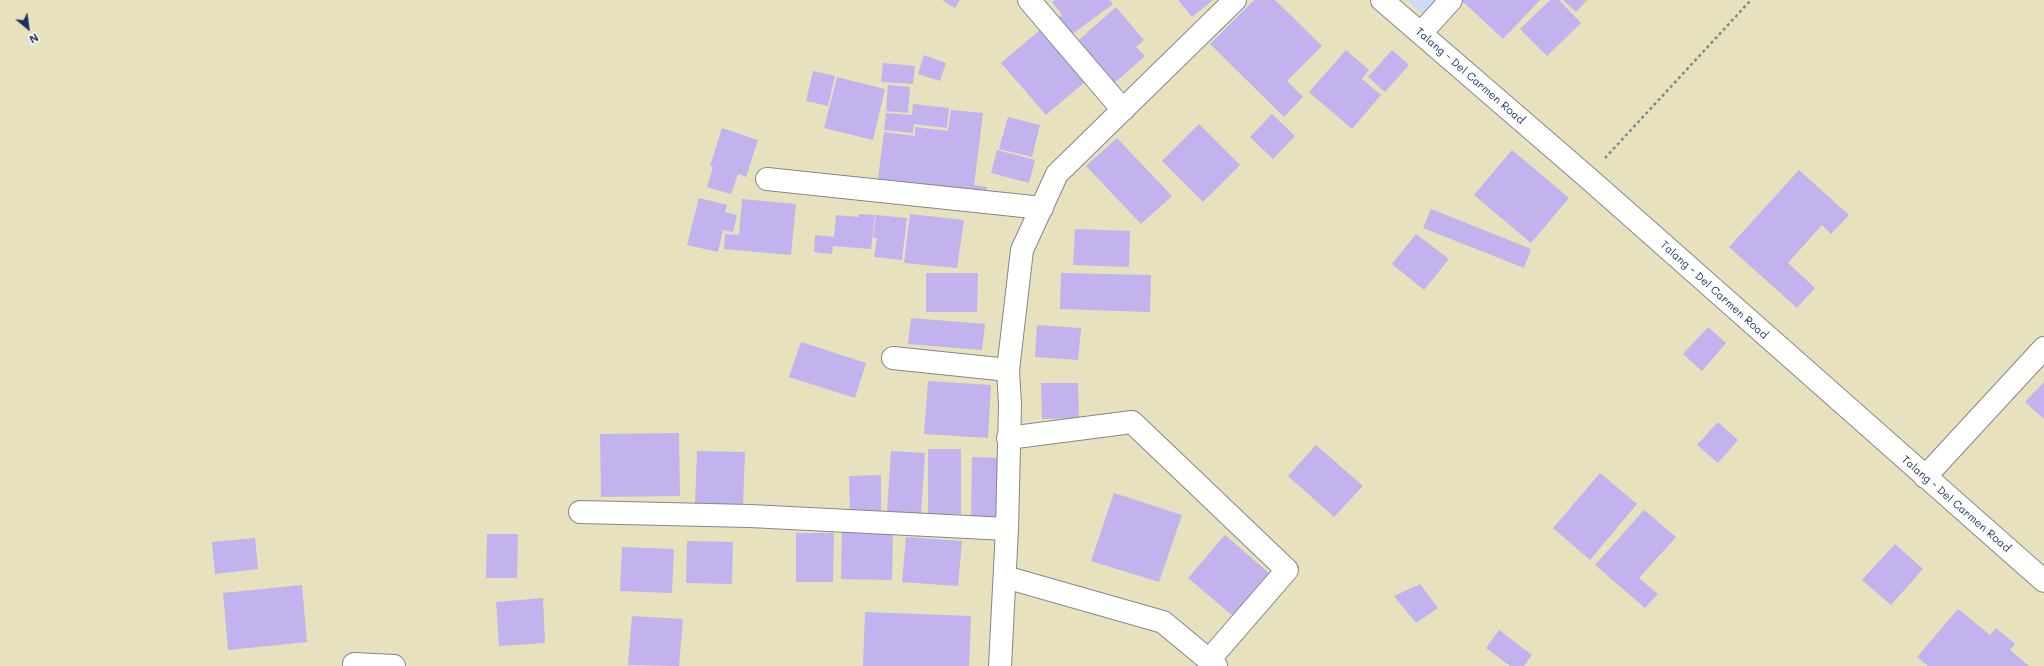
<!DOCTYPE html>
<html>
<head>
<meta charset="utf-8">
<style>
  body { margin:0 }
  #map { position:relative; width:2044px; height:666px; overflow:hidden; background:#e7e1bd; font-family:Mali,sans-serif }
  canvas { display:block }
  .north { position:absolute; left:8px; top:8px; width:40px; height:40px; -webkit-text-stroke:3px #fff; paint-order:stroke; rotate:151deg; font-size:11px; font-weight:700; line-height:16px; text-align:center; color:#1b2f5e }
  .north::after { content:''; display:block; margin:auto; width:14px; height:18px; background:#1b2f5e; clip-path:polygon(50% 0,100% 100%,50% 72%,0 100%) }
</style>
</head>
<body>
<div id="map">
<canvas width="2044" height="666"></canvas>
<div class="north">N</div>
</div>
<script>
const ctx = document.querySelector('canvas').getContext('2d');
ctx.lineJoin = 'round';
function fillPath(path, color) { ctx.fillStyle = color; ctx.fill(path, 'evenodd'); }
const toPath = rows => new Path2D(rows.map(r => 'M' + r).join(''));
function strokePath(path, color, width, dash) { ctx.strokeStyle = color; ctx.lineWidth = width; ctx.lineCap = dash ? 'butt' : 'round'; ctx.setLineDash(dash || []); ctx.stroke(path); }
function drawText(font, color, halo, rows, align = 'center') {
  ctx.font = font + ' Mali,sans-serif'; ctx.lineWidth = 4; ctx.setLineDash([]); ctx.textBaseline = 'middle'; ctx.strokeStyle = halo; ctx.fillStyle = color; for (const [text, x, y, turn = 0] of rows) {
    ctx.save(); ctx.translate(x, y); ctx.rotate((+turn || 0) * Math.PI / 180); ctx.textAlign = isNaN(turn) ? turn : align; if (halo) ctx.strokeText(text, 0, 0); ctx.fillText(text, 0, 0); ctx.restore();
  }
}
const built = toPath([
  [1407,0,1436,0,1423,14]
]);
const building = toPath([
  [942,0,960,0,955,8],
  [1055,0,1110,0,1113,4,1067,38,1054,21,1062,15,1052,2],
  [1178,0,1213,0,1192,17],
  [1254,0,1275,0,1322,46,1287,81,1303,97,1284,117,1210,44],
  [1461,0,1540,0,1503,39],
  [1550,0,1559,0,1581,23,1547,56,1520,29],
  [1563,0,1587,0,1576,12],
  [1116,7,1144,40,1136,47,1145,56,1110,87,1073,45],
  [1040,30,1085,82,1046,115,1001,63],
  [1346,50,1369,70,1362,79,1381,95,1352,129,1309,92],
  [1392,50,1409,65,1385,92,1368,77],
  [924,55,946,63,940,81,918,74],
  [883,63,915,66,913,84,881,82],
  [813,71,835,76,828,106,806,101],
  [837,77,885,89,873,140,824,128],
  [888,85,910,87,908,113,886,111],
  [913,104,949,108,947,128,914,124,913,133,884,130,886,113,912,115],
  [951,110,983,113,974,185,987,187,985,201,961,189,878,179,884,132,915,136,915,127,948,131],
  [1272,114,1295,136,1273,159,1250,137],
  [1008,117,1040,125,1032,157,999,149],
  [1199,124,1240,165,1203,202,1162,161],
  [722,128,758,140,746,177,738,174,731,194,707,187,713,167,710,166],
  [1117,138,1172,196,1141,224,1086,166],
  [997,150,1035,160,1029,183,991,173],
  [1512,150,1569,198,1531,243,1474,195],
  [1799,170,1849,215,1831,234,1822,225,1788,263,1815,288,1797,308,1729,247],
  [699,198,727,205,725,212,737,215,733,232,723,230,718,252,687,245],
  [742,199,796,204,791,255,724,249,725,234,739,235],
  [1431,209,1531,249,1524,268,1423,228],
  [859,214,875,215,871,249,833,246,832,254,814,252,815,235,834,237,836,215,858,217],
  [910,214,964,220,957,268,904,263],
  [876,215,907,218,902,260,874,257,877,238,873,238],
  [1075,229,1130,231,1129,267,1073,265],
  [1416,234,1449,259,1424,290,1392,264],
  [926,273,978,273,977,312,926,312],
  [1061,273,1151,275,1150,312,1060,309],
  [911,318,985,324,982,350,908,344],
  [1037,325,1081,328,1078,360,1035,357],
  [1708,327,1726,343,1702,371,1683,354],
  [801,342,866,363,855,398,789,377],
  [928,381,991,385,988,438,924,434],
  [2044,382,2044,419,2025,402],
  [1041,383,1078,383,1079,418,1042,419],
  [1718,422,1738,440,1718,463,1697,445],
  [679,433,680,496,601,497,600,434],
  [1316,445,1363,486,1334,517,1288,476],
  [928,449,961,449,961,514,928,514],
  [697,451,745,452,743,505,695,504],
  [891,451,925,453,921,515,887,513],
  [972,457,1004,458,1003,520,971,520],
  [1600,473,1637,504,1590,560,1553,528],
  [881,475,881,512,850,513,849,476],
  [1114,493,1182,515,1159,582,1091,561],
  [1644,510,1676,537,1639,578,1658,594,1645,608,1595,565],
  [842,530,893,531,892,580,841,579],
  [796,533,834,533,833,582,796,582],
  [487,534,518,534,517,578,486,578],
  [1225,535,1269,573,1233,616,1188,578],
  [906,537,962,541,958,586,902,582],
  [255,538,258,569,215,574,212,542],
  [687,541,733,542,732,584,686,583],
  [1895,544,1923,569,1891,605,1862,580],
  [622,547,674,549,672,593,620,591],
  [1420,584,1438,608,1416,623,1394,596],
  [302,585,307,642,228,650,223,593],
  [543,598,545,643,499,646,496,602],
  [1958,609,1990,635,1996,628,2015,644,2010,650,2029,666,1928,666,1917,657],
  [865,612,971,616,969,666,863,666],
  [632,616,683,619,679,666,628,665],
  [1499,630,1532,655,1524,666,1510,666,1486,648]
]);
const path = toPath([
  [1605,158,1751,0]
]);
const minor = toPath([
  [1029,0,1123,110],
  [1382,0,1587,177,2044,581],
  [1421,33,1451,0],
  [767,179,1042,208],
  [893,358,1008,370],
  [1008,438,1132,422,1287,570,1209,660],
  [1925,477,2044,348],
  [580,512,750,516,1007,529],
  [1005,577,1163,622,1216,666],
  [354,664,394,666],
  [1000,666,1007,529,1010,405,1008,370,1022,250,1057,174,1235,0]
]);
const streetNames = [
  ["Talang - Del Carmen Road",1470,76,41],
  ["Talang - Del Carmen Road",1714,290,42],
  ["Talang - Del Carmen Road",1956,504,41]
];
fillPath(built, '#cbdcf9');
fillPath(building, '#c2b3ee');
strokePath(minor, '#81888e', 24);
strokePath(path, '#81888e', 2.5, [3, 3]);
strokePath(minor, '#fff', 22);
drawText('11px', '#1b2f5e', '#fff', streetNames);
</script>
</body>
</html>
